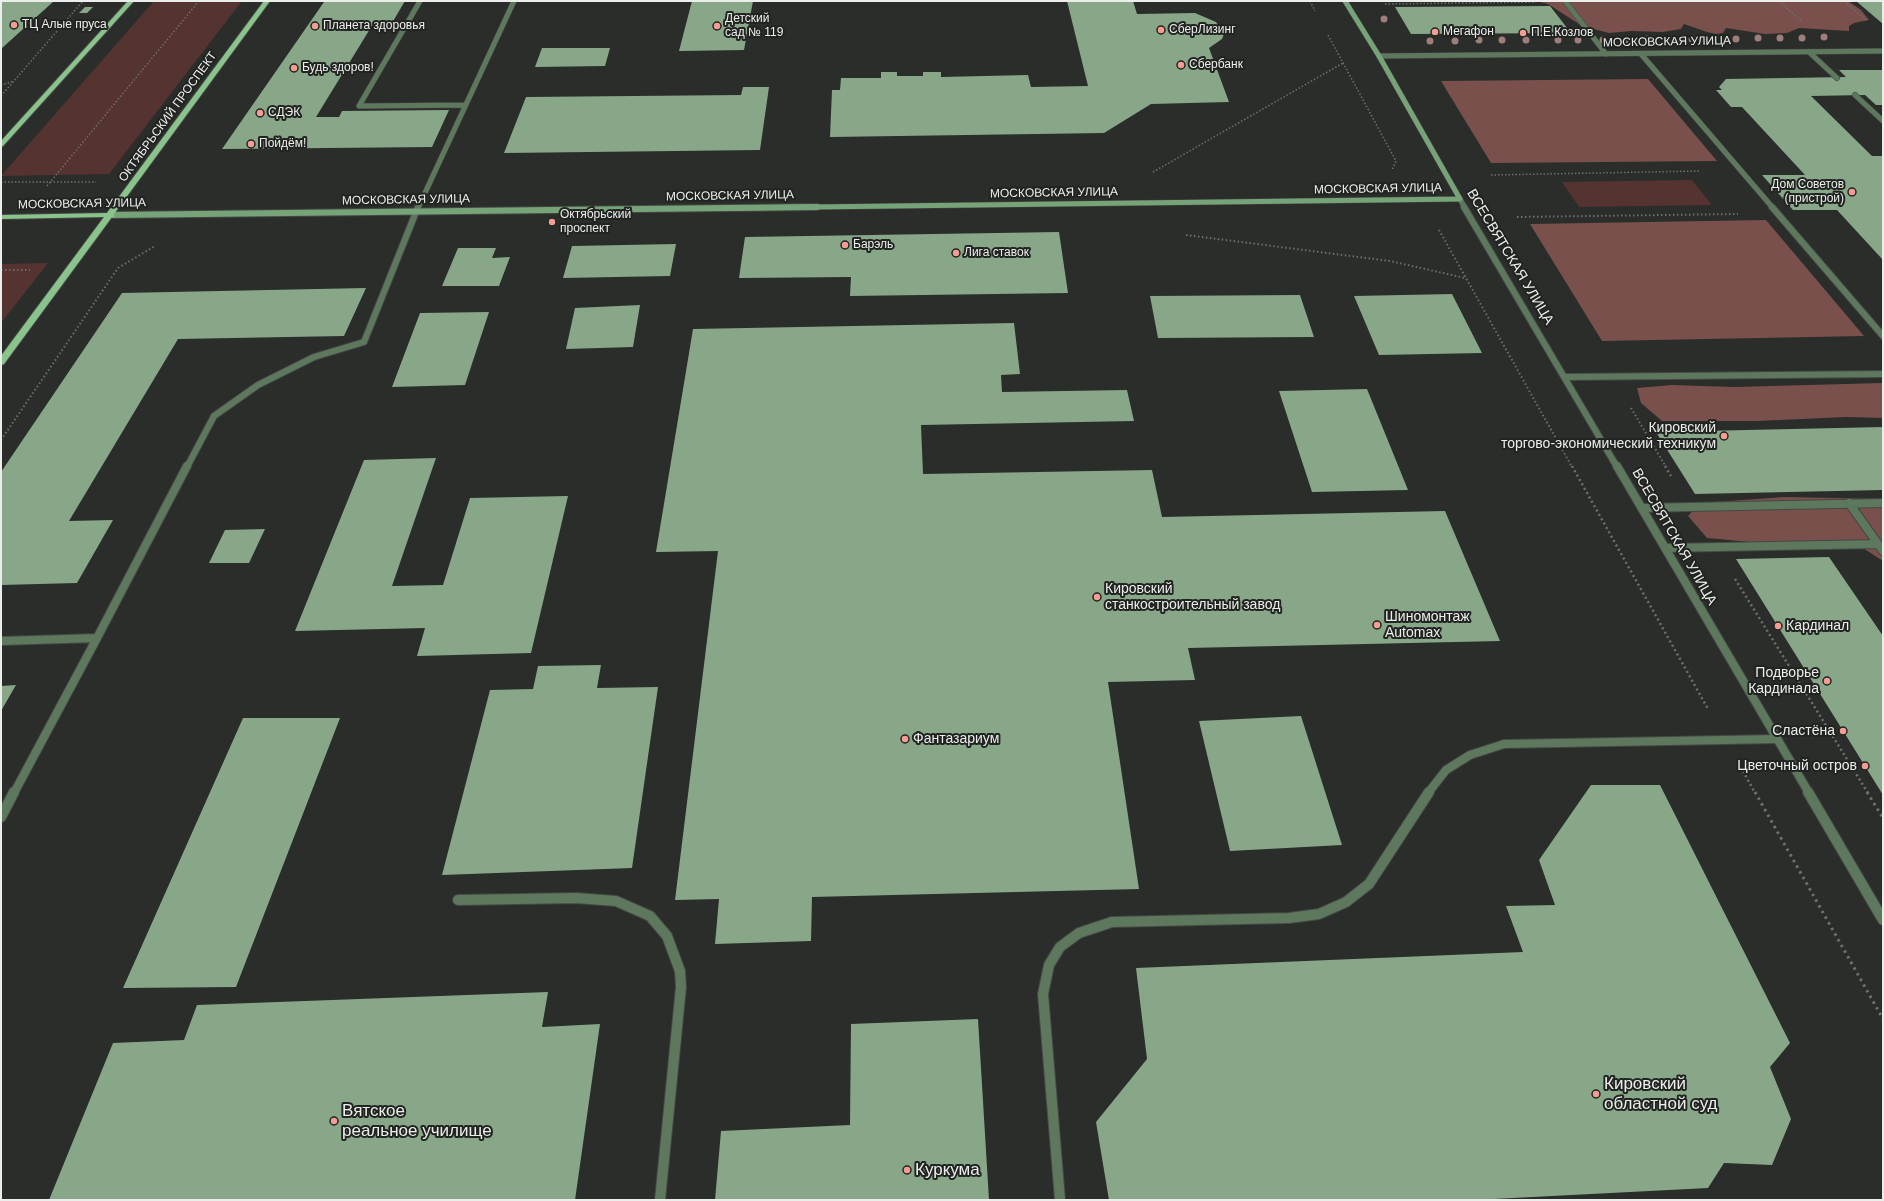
<!DOCTYPE html>
<html>
<head>
<meta charset="utf-8">
<style>
  body { margin:0 }
  #map { position:relative; width:1884px; height:1201px; overflow:hidden; background:#2a2d2a; font-family:Helvetica,sans-serif }
  canvas { display:block }
  .frame { position:absolute; inset:0; border:2px solid #eceeec; pointer-events:none }
</style>
</head>
<body>
<div id="map">
<canvas width="1884" height="1201"></canvas>
<div class="frame"></div>
</div>
<script>
const ctx = document.querySelector('canvas').getContext('2d');
ctx.lineJoin = 'round';
function fillPath(path, color) { ctx.fillStyle = color; ctx.fill(path, 'evenodd'); }
const toPath = rows => new Path2D(rows.map(r => 'M' + r).join(''));
function strokePath(path, color, width, dash) { ctx.strokeStyle = color; ctx.lineWidth = width; ctx.lineCap = dash ? 'butt' : 'round'; ctx.setLineDash(dash || []); ctx.stroke(path); }
function drawText(font, color, halo, rows, align = 'center') {
  ctx.font = font + ' Helvetica,sans-serif'; ctx.lineWidth = 4; ctx.setLineDash([]); ctx.textBaseline = 'middle'; ctx.strokeStyle = halo; ctx.fillStyle = color; for (const [text, x, y, turn = 0] of rows) {
    ctx.save(); ctx.translate(x, y); ctx.rotate((+turn || 0) * Math.PI / 180); ctx.textAlign = isNaN(turn) ? turn : align; if (halo) ctx.strokeText(text, 0, 0); ctx.fillText(text, 0, 0); ctx.restore();
  }
}
const green = toPath([
  [154,1,242,1,109,174,1,176],
  [1692,180,1712,205,1579,207,1562,182],
  [48,263,1,323,1,264]
]);
const forest = toPath([
  [1536,1,1848,1,1861,10,1869,20,1854,23,1849,26,1849,31,1799,28,1787,33,1765,34,1726,28,1723,33,1716,34,1707,32,1684,24,1681,29,1663,32,1631,31,1609,33,1582,26,1548,4],
  [1648,79,1717,161,1491,163,1441,81],
  [1766,220,1864,336,1602,341,1530,224],
  [1883,383,1883,418,1846,417,1757,421,1662,421,1641,403,1637,388,1672,385,1734,387],
  [1785,497,1883,499,1883,561,1863,548,1830,543,1772,544,1707,538,1688,516,1700,503]
]);
const building = toPath([
  [1,1,54,1,1,49],
  [405,1,392,23,373,24,316,117,339,117,342,111,449,110,432,147,222,149,324,2],
  [692,1,753,1,744,50,679,51],
  [1067,1,1133,1,1137,14,1195,13,1216,22,1224,34,1222,39,1209,48,1229,102,1151,104,1104,133,830,137,832,90,840,90,841,78,881,78,881,72,897,72,897,76,923,76,923,72,941,72,941,77,1028,75,1031,87,1088,86],
  [1856,1,1883,1,1883,24],
  [1550,6,1571,33,1411,34,1395,7],
  [85,7,93,7,87,13,79,13],
  [542,48,610,48,605,66,535,67],
  [1839,70,1883,70,1883,105,1876,105,1865,95,1811,96,1872,156,1883,156,1883,260,1837,210,1793,210,1762,175,1805,175,1742,107,1731,107,1716,90,1722,90,1719,87,1726,79,1846,77],
  [743,87,769,87,760,150,504,153,526,97,741,95],
  [1059,232,1068,293,850,296,851,277,739,278,745,237],
  [676,244,670,276,563,278,572,246],
  [458,248,496,248,492,258,510,257,499,286,442,286],
  [366,288,344,336,178,339,69,521,113,520,77,583,1,585,1,472,122,293],
  [1452,294,1482,353,1379,355,1354,296],
  [1300,295,1314,337,1158,338,1150,296],
  [640,305,633,347,566,349,575,308],
  [489,312,465,385,392,387,420,313],
  [1014,323,1020,374,1001,375,1002,392,1127,390,1134,421,921,425,923,474,1152,470,1162,517,1445,511,1500,641,1188,648,1195,680,1108,682,1139,889,812,897,811,941,715,944,719,899,675,900,718,551,656,552,693,329],
  [1367,389,1408,490,1312,492,1279,391],
  [1883,427,1883,490,1695,494,1656,432],
  [436,458,392,586,443,585,470,498,568,496,531,653,417,656,425,628,295,631,364,460],
  [265,529,249,563,209,563,225,530],
  [1829,557,1883,636,1883,795,1736,559],
  [601,665,597,688,658,687,632,868,442,875,490,690,533,689,538,666],
  [16,685,1,711,1,686],
  [1301,716,1342,845,1230,851,1199,721],
  [243,718,340,718,236,987,123,988],
  [1591,785,1660,785,1790,1043,1770,1067,1791,1119,1772,1165,1724,1163,1708,1188,1474,1200,1109,1200,1096,1122,1147,1059,1136,968,1523,952,1506,906,1555,905,1539,860],
  [548,992,542,1027,600,1024,575,1200,49,1200,113,1043,184,1040,197,1005],
  [978,1019,989,1200,715,1200,721,1131,850,1125,851,1024]
]);
const pathFar3 = toPath([
  [1310,1,1315,11],
  [1779,1,1801,21],
  [1844,1,1866,20],
  [1385,4,1536,2],
  [1328,35,1396,161,1392,170],
  [1,85,14,81],
  [1,96,83,1],
  [1153,172,1343,63],
  [1491,175,1700,171],
  [1,182,96,182],
  [47,186,199,1]
]);
const pathFar2 = toPath([
  [1517,217,1738,214],
  [1439,230,1572,467],
  [1186,235,1390,261,1465,278],
  [1,270,30,270],
  [1631,408,1666,467],
  [1,440,118,268,155,246]
]);
const pathFar1 = toPath([
  [1572,466,1708,709],
  [1665,466,1671,476],
  [1735,579,1868,793],
  [1743,771,1755,793]
]);
const path = toPath([
  [1755,792,1883,1019],
  [1867,792,1883,818]
]);
const laneFar3 = toPath([
  [420,1,359,106,466,105],
  [1565,1,1606,54],
  [1809,52,1837,78],
  [1641,54,1773,208],
  [1855,95,1883,121],
  [418,208,514,1]
]);
const laneFar2 = toPath([
  [1772,207,1883,336],
  [1566,377,1883,374],
  [187,467,214,416,258,385,314,357,364,342,418,207]
]);
const laneFar1 = toPath([
  [1849,503,1878,544],
  [1642,508,1883,503],
  [1666,548,1878,544,1883,551],
  [97,638,187,466],
  [1,641,97,638,14,793],
  [1428,793,1446,770,1470,755,1504,744,1777,739]
]);
const lane = toPath([
  [1,817,14,792],
  [458,900,576,898,616,901,650,916,667,936,680,971,681,987,660,1200],
  [1060,1200,1043,994,1049,965,1060,947,1079,933,1112,922,1289,918,1319,914,1346,902,1369,884,1429,792]
]);
const streetFar3 = toPath([
  [1379,56,1883,51],
  [1460,199,1465,208]
]);
const streetFar2 = toPath([
  [1464,207,1617,467]
]);
const streetFar1 = toPath([
  [1617,466,1809,793]
]);
const street = toPath([
  [1808,792,1883,920]
]);
const secondaryFar1 = toPath([
  [733,208,1460,199,1379,56,1345,1]
]);
const secondary = toPath([
  [111,215,817,207]
]);
const primary = toPath([
  [128,1,134,1,3,146,1,147,1,141,128,1],
  [264,1,270,1,114,214,114,217,112,217,4,364,1,365,1,356,104,217,1,219,1,215,107,213,264,1]
]);
const trees = [
  [1384,19],
  [1824,37],
  [1758,38],
  [1780,38],
  [1802,38],
  [1647,39],
  [1670,39],
  [1692,39],
  [1714,39],
  [1736,39],
  [1479,40],
  [1502,40],
  [1526,40],
  [1558,40],
  [1578,40],
  [1603,40],
  [1626,40],
  [1430,41],
  [1455,41]
];
const markers = [
  [14,25,4,"#f59c95"],
  [315,26,4,"#f59c95"],
  [717,26,4,"#f59c95"],
  [1161,30,4,"#f59c95"],
  [1435,32,4,"#f59c95"],
  [1523,33,4,"#f59c95"],
  [1181,65,4,"#f59c95"],
  [294,68,4,"#f59c95"],
  [260,113,4,"#f59c95"],
  [251,144,4,"#f59c95"],
  [1852,192,4,"#f59c95"],
  [552,222,4,"#f59c95"],
  [845,245,4,"#f59c95"],
  [956,253,4,"#f59c95"],
  [1724,436,4,"#f59c95"],
  [1097,597,4,"#f59c95"],
  [1377,625,4,"#f59c95"],
  [1778,626,4,"#f59c95"],
  [1827,681,4,"#f59c95"],
  [1843,731,4,"#f59c95"],
  [905,739,4,"#f59c95"],
  [1865,766,4,"#f59c95"],
  [1596,1094,4,"#f59c95"],
  [334,1121,4,"#f59c95"],
  [907,1170,4,"#f59c95"]
];
const farPoinames = [
  ["Детский",725,19],
  ["сад № 119",725,33],
  ["ТЦ Алые пруса",22,25],
  ["Планета здоровья",323,26],
  ["СберЛизинг",1169,30],
  ["Мегафон",1443,32],
  ["П.Е.Козлов",1531,33],
  ["Сбербанк",1189,65],
  ["Будь здоров!",302,68],
  ["СДЭК",268,113],
  ["Пойдём!",259,144],
  ["Дом Советов",1844,185,"right"],
  ["(пристрой)",1844,199,"right"],
  ["Октябрьский",560,215],
  ["проспект",560,229],
  ["Барэль",853,245],
  ["Лига ставок",964,253]
];
const farStreetnames = [
  ["МОСКОВСКАЯ УЛИЦА",1667,42,-1],
  ["ОКТЯБРЬСКИЙ ПРОСПЕКТ",168,117,-54],
  ["МОСКОВСКАЯ УЛИЦА",1378,189,-1],
  ["МОСКОВСКАЯ УЛИЦА",1054,193,-1],
  ["МОСКОВСКАЯ УЛИЦА",730,196,-1],
  ["МОСКОВСКАЯ УЛИЦА",406,200,-1],
  ["МОСКОВСКАЯ УЛИЦА",82,204,-1]
];
const streetNames = [
  ["ВСЕСВЯТСКАЯ УЛИЦА",1510,257,59],
  ["ВСЕСВЯТСКАЯ УЛИЦА",1674,537,60]
];
const poiNames = [
  ["Кировский",1716,428],
  ["торгово-экономический техникум",1716,444],
  ["Кировский",1105,589,"left"],
  ["станкостроительный завод",1105,605,"left"],
  ["Шиномонтаж",1385,617,"left"],
  ["Automax",1385,633,"left"],
  ["Кардинал",1786,626,"left"],
  ["Подворье",1819,673],
  ["Кардинала",1819,689],
  ["Сластёна",1835,731],
  ["Фантазариум",913,739,"left"],
  ["Цветочный остров",1857,766]
];
const nearPoinames = [
  ["Кировский",1604,1084],
  ["областной суд",1604,1104],
  ["Вятское",342,1111],
  ["реальное училище",342,1131],
  ["Куркума",915,1170]
];
fillPath(green, '#543331');
fillPath(forest, '#79504c');
fillPath(building, '#88a789');
strokePath(laneFar3, '#454845', 6);
strokePath(laneFar2, '#454845', 8);
strokePath(laneFar1, '#454845', 10);
strokePath(lane, '#454845', 12);
strokePath(streetFar3, '#454845', 6);
strokePath(streetFar2, '#454845', 8);
strokePath(streetFar1, '#454845', 10);
strokePath(street, '#454845', 12);
strokePath(secondaryFar1, '#454845', 6);
strokePath(secondary, '#454845', 8);
strokePath(primary, '#454845', 2);
strokePath(pathFar3, '#6d706d', 1.5, [1.5, 2]);
strokePath(pathFar2, '#6d706d', 2, [1.5, 2.5]);
strokePath(pathFar1, '#6d706d', 2.5, [2, 3]);
strokePath(path, '#6d706d', 3, [2.5, 4]);
strokePath(laneFar3, '#5d785d', 5);
strokePath(laneFar2, '#5d785d', 6);
strokePath(laneFar1, '#5d785d', 8);
strokePath(lane, '#5d785d', 10);
strokePath(streetFar3, '#5d785d', 5);
strokePath(streetFar2, '#5d785d', 6);
strokePath(streetFar1, '#5d785d', 8);
strokePath(street, '#5d785d', 10);
strokePath(secondaryFar1, '#77a378', 5);
strokePath(secondary, '#77a378', 6);
fillPath(primary, '#8ac48c');
ctx.fillStyle = '#9d7e7a';
for (const [x, y] of trees) { ctx.beginPath(); ctx.arc(x, y, 3.5, 0, 2 * Math.PI); ctx.fill(); }
for (const [x, y, r, color] of markers) { const dot = new Path2D(); dot.arc(x, y, r, 0, 2 * Math.PI); ctx.fillStyle = color; ctx.fill(dot); strokePath(dot, '#212421', 1.5); }
drawText('12px', '#eceeec', '#212421', farPoinames, 'left');
drawText('12px', '#eceeec', '#212421', farStreetnames);
drawText('14px', '#eceeec', '#212421', streetNames);
drawText('14px', '#eceeec', '#212421', poiNames, 'right');
drawText('17px', '#eceeec', '#212421', nearPoinames, 'left');
</script>
</body>
</html>
